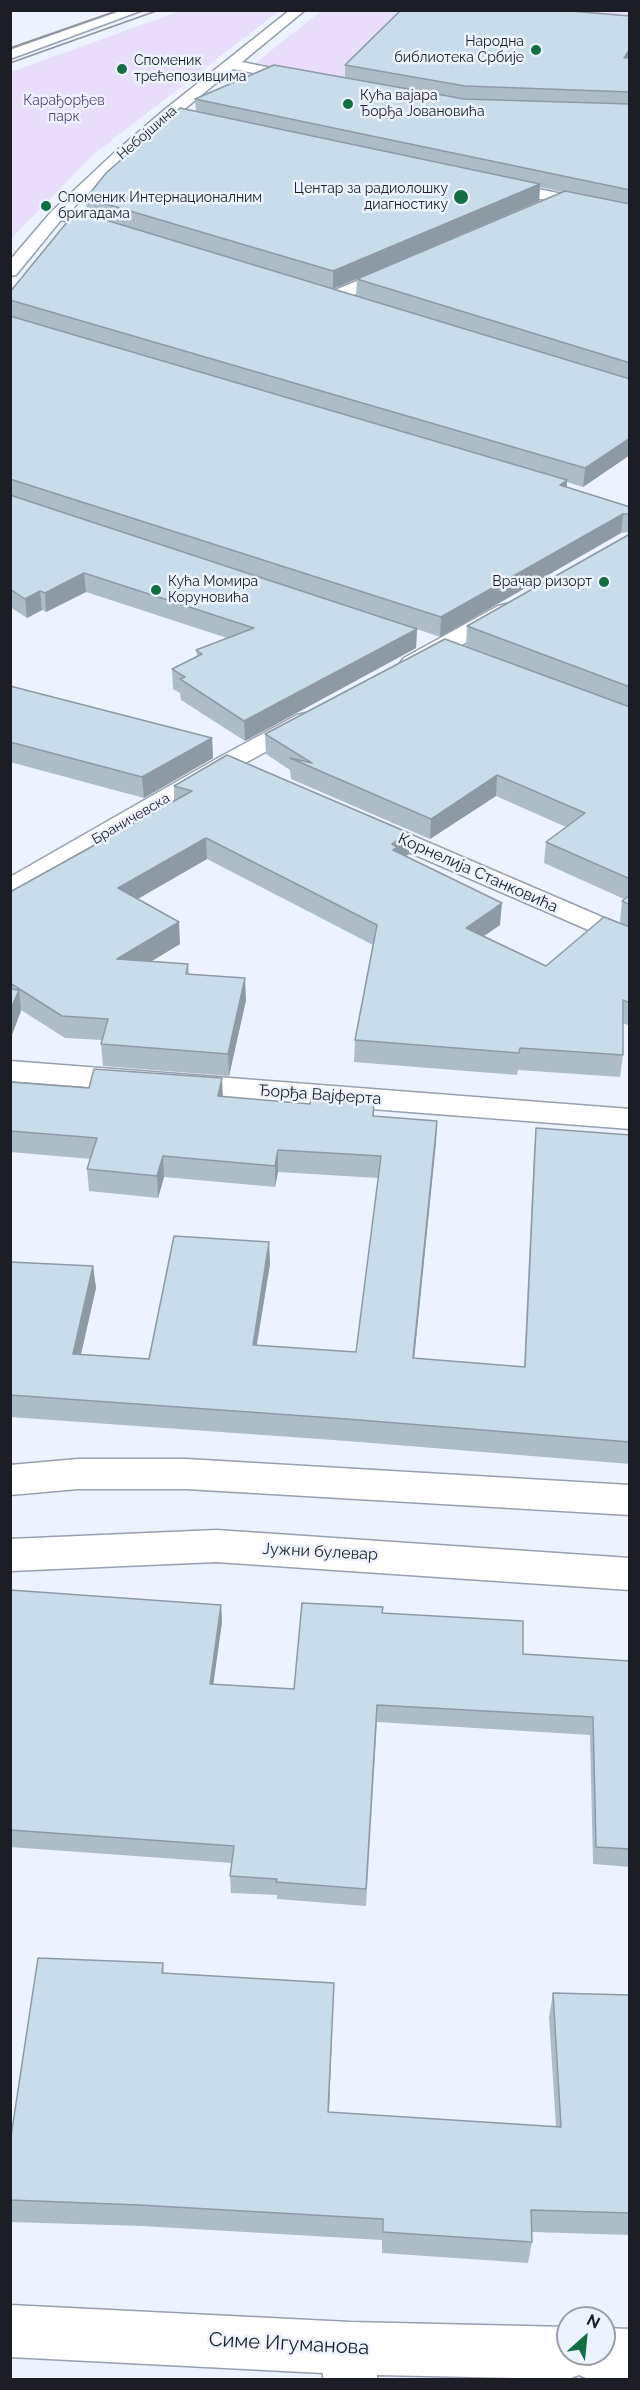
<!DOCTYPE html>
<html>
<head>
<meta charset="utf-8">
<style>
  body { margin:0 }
  #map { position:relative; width:640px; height:2390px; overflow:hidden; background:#ecf3fe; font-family:Raleway,sans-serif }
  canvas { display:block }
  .frame { position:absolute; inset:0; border:12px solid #1b1e25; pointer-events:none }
  .north { position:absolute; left:556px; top:2306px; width:60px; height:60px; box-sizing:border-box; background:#ecf3fe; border:2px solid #989ea7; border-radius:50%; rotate:27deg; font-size:16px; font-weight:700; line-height:24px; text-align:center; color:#1b1e25 }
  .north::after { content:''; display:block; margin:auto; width:21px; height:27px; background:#126e43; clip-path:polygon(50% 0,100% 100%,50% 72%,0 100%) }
</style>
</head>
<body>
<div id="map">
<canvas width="640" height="2390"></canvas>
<div class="frame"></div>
<div class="north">N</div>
</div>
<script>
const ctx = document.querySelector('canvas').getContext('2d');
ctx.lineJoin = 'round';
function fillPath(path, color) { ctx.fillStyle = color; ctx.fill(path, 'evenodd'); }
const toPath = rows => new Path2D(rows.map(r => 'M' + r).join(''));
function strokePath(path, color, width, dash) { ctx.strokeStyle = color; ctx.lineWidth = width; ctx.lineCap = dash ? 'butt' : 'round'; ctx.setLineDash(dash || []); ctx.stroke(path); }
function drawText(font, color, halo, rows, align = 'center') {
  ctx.font = font + ' Raleway,sans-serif'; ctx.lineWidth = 5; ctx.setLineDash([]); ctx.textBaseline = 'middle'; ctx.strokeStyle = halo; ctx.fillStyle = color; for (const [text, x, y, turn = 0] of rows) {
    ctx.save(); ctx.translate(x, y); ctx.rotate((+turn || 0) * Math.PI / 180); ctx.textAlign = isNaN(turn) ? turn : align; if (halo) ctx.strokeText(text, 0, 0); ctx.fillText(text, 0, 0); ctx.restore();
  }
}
const green = toPath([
  [180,11,279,11,94,154,11,239,11,72],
  [321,11,629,11,629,89,399,91,254,64]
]);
const minor = toPath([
  [290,10,305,10,242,62,311,76,313,79,311,82,306,83,233,69,124,159,69,212,121,227,123,231,121,235,115,236,61,220,16,275,10,276,10,260,52,211,114,153,163,111,290,10],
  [495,180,630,208,630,218,489,188,487,185,489,182,495,180],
  [398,264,404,265,407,269,404,273,340,301,334,302,328,301,325,297,328,293,398,264],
  [506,604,514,606,518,611,514,616,420,668,412,670,404,668,400,663,404,658,498,606,506,604],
  [306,713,315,715,318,720,315,725,236,768,20,895,10,897,10,877,218,758,297,715,306,713],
  [369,817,630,929,630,948,360,831,356,825,360,819,369,817],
  [10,1061,630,1109,630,1129,10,1081,10,1061],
  [10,2305,350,2322,568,2327,568,2354,604,2354,604,2328,630,2329,630,2380,591,2380,579,2375,568,2379,377,2375,377,2380,323,2380,323,2373,10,2357,10,2305]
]);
const secondary = toPath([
  [123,10,143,10,10,59,10,50,123,10],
  [78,1459,186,1459,630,1485,630,1515,186,1489,78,1489,10,1495,10,1465,78,1459],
  [216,1530,630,1558,630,1590,216,1562,10,1571,10,1539,216,1530]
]);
const tram = toPath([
  [10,48,119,10],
  [10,63,159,10]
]);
const wall = toPath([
  [630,16,630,455,583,487,567,482,567,487,630,507,630,532,621,533,440,637,417,629,416,648,245,741,181,700,180,693,173,689,172,669,197,656,196,650,227,638,86,592,46,612,42,610,27,618,10,607,10,292,87,215,86,198,196,111,195,99,345,78,345,65],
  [540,187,563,192,357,279,356,296,420,316,145,232,333,289,539,201],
  [630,534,630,1026,623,1023,623,1055,620,1077,518,1070,517,1075,354,1062,355,1040,373,945,207,859,138,899,180,944,151,961,188,964,189,974,246,1000,229,1076,103,1066,101,1044,102,1040,65,1038,21,1010,10,1040,10,892,174,801,174,786,409,854,406,856,500,925,484,936,546,966,627,926,620,922,622,901,624,899,544,863,546,842,566,827,496,796,430,839,291,779,290,770,266,754,265,734,530,670,466,646,467,626],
  [10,686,212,738,213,758,144,798,10,762],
  [10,1082,310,1104,374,1102,374,1116,437,1121,436,1142,414,1358,524,1367,534,1149,536,1128,630,1135,630,1464,347,1441,10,1417,10,1262,93,1266,96,1288,81,1354,149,1359,269,1242,270,1264,257,1345,356,1352,378,1178,278,1172,275,1187,164,1177,158,1198,89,1191,87,1169,91,1159,10,1152],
  [10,1590,221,1605,222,1622,213,1684,294,1689,383,1613,523,1654,630,1661,630,1867,593,1864,590,1735,377,1722,366,1906,277,1899,277,1895,231,1893,230,1876,232,1863,10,1847],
  [163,1963,164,1973,333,2006,329,2112,556,2127,549,2017,553,1993,630,1995,630,2235,532,2232,532,2242,528,2263,382,2253,382,2240,142,2226,10,2222,10,2143]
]);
const shadedWall = toPath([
  [630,49,630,61,624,58],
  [540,184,539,201,333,289,333,271],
  [630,438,630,455,583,487,585,468],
  [567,480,566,499,560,485],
  [623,514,621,533,440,637,441,617],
  [84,573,86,592,46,612,45,593],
  [40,591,42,610,27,618,25,599],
  [417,629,416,648,245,741,244,721],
  [212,738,213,758,144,798,142,777],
  [497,775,496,796,430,839,431,819],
  [409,833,409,854,397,862,392,844],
  [206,838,207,859,120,909,118,888],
  [502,903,500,925,465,949,466,928],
  [179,922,180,944,119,981,117,959],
  [245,978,246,1000,229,1076,228,1054],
  [19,990,21,1011,10,1040,10,1011],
  [222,1078,223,1100,218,1096],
  [437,1121,436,1142,412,1380,413,1358],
  [278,1150,278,1172,275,1187,275,1166],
  [163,1156,164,1177,158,1198,157,1176],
  [269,1242,270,1264,253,1366,253,1345],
  [93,1266,96,1288,76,1376,73,1354],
  [221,1605,222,1622,211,1701,210,1684],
  [334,1983,333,2006,328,2135,328,2112]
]);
const building = toPath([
  [401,10,558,10,630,16,630,49,624,58,630,58,630,92,465,86,345,65,401,10],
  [274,65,464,99,630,104,630,190,195,99,274,65],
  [180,108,540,184,333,271,86,198,106,173,180,108],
  [565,191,630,204,630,363,357,279,565,191],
  [76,211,630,379,630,438,585,468,10,300,10,292,76,211],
  [10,316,567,480,560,485,630,507,630,514,623,514,441,617,10,479,10,316],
  [10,495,417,629,244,721,180,679,185,677,172,669,202,654,196,650,254,628,84,573,45,593,40,591,25,599,10,589,10,495],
  [630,534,630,687,467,626,630,534],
  [445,639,630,707,630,879,546,842,585,813,497,775,431,819,290,758,312,763,265,734,445,639],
  [10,686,212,738,142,777,10,742,10,686],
  [227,755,409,833,392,844,397,847,393,850,502,903,466,928,546,966,604,917,630,927,630,1003,623,1000,623,1055,520,1048,519,1053,355,1040,377,925,206,838,118,888,179,922,117,959,188,964,186,974,245,978,228,1054,101,1044,108,1019,62,1016,10,983,10,892,192,791,174,786,227,755],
  [630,895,630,905,622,901,630,895],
  [10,989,19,990,10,1011,10,989],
  [94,1069,222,1078,218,1096,310,1104,311,1098,374,1102,373,1116,437,1121,413,1358,525,1367,536,1128,630,1135,630,1442,347,1419,10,1395,10,1262,93,1266,73,1354,149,1359,174,1236,269,1242,253,1345,356,1352,381,1156,278,1150,275,1166,163,1156,157,1176,87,1169,97,1138,10,1131,10,1082,89,1088,94,1069],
  [10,1590,221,1605,210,1684,294,1689,302,1603,383,1607,382,1613,523,1621,523,1654,630,1661,630,1849,596,1847,593,1717,377,1705,366,1889,276,1882,277,1879,230,1876,234,1846,10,1830,10,1590],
  [38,1958,163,1963,162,1973,334,1983,328,2112,561,2127,553,1993,630,1995,630,2213,531,2210,532,2242,383,2232,383,2219,139,2205,10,2200,10,2143,38,1958]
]);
const markers = [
  [536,50,6,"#126e43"],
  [122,69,6,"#126e43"],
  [348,104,6,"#126e43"],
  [461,197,8,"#126e43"],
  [46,206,6,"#126e43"],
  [604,582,6,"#126e43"],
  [156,590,6,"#126e43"]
];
const farPoinames = [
  ["Народна",524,42,"right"],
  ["библиотека Србије",524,58,"right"],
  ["Споменик",134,61],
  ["трећепозивцима",134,77],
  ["Кућа вајара",360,96],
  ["Ђорђа Јовановића",360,112],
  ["Центар за радиолошку",448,189,"right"],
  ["диагностику",448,205,"right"],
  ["Споменик Интернационалним",58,198],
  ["бригадама",58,214],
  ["Кућа Момира",168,582],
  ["Коруновића",168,598],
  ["Врачар ризорт",592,582,"right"]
];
const farParknames = [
  ["Карађорђев",64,101],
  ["парк",64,117]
];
const farStreetnames = [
  ["Небојшина",147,133,-41],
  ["Браничевска",131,819,-30]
];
const streetNames = [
  ["Корнелија Станковића",478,873,24],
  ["Ђорђа Вајферта",320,1095,4],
  ["Јужни булевар",320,1552,3]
];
const nearStreetnames = [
  ["Симе Игуманова",289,2344,3]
];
fillPath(green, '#e9ddfc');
strokePath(minor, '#96a0b1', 3);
strokePath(secondary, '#96a0b1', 3);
fillPath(minor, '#fff');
fillPath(secondary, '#fff');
strokePath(tram, '#8e939c', 1.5);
fillPath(wall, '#adbdc8');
fillPath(shadedWall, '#8d9aa3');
fillPath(building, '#c9dce9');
strokePath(building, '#8d9aa3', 1.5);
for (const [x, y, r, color] of markers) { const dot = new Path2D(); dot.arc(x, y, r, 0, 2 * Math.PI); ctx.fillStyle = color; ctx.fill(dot); strokePath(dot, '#ecf3fe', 2); }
drawText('14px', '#1b1e25', '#ecf3fe', farPoinames, 'left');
drawText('14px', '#614087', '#ecf3fe', farParknames);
drawText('14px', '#1b1e25', '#ecf3fe', farStreetnames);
drawText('16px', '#1b1e25', '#ecf3fe', streetNames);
drawText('20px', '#1b1e25', '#ecf3fe', nearStreetnames);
</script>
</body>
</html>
